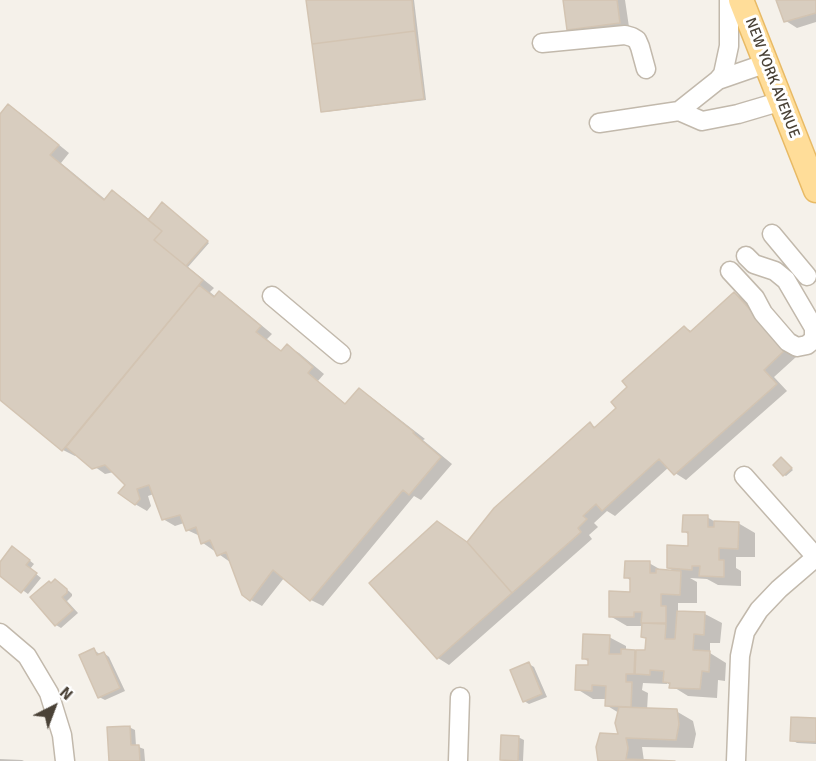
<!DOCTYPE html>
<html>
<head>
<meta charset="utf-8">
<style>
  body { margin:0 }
  #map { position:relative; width:816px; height:761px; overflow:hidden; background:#f5f1ea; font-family:Signika,sans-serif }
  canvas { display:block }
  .north { position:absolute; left:24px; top:677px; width:60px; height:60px; -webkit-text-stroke:4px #fff; paint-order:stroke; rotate:42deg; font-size:16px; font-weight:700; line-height:24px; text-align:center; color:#4a4237 }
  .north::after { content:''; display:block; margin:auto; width:21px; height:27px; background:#4a4237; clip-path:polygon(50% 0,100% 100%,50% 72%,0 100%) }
</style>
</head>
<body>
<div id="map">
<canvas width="816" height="761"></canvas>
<div class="north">N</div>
</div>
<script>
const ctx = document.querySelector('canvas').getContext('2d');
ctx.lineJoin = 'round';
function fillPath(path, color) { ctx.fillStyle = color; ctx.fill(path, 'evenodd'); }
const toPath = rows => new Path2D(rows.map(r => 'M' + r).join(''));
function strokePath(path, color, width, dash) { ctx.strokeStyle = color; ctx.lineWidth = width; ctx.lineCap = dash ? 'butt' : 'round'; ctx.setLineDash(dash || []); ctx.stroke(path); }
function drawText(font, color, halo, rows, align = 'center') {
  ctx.font = font + ' Signika,sans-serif'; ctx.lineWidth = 6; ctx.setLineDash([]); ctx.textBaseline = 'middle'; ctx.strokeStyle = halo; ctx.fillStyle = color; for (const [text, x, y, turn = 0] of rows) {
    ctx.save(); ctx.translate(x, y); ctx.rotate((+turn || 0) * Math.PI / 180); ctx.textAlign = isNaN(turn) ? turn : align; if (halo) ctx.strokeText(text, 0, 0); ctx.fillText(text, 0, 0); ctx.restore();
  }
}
const shadow = toPath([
  [308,0,414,0,426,100,325,112,322,111],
  [565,0,625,0,629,27,577,34,569,29],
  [778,0,816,0,816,22,797,28,786,21],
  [9,106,20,113,69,153,61,163,106,200,113,192,124,199,150,220,165,205,209,243,188,267,214,288,210,292,216,297,219,293,231,300,272,334,267,339,282,352,287,346,299,353,324,374,318,381,347,405,359,390,371,397,425,439,423,440,452,464,421,500,414,496,323,606,311,600,284,578,262,606,251,600,230,562,203,543,200,536,187,530,184,523,175,526,163,519,154,494,148,496,151,506,147,511,135,504,127,485,114,472,105,474,77,454,75,456,63,450,0,398,0,113,2,115],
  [735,294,746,300,796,357,774,377,787,391,686,480,675,473,669,467,615,516,607,511,594,523,598,527,589,535,592,539,449,665,438,658,468,543,590,424,597,428,618,408,684,327,693,332],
  [783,460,793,470,786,476,784,475],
  [707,517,717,523,738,523,755,533,755,557,736,557,736,568,741,571,741,586,718,585,707,579,690,578,697,582,697,603,678,603,678,612,705,614,722,623,720,643,710,643,710,653,726,663,725,681,718,680,717,698,688,696,667,683,667,684,643,683,642,690,648,693,647,710,676,711,693,721,696,734,693,748,642,747,644,761,654,761,600,761,620,735,619,713,606,705,607,699,593,699,577,689,589,667,589,662,583,658,609,637,626,646,626,651,646,652,647,639,642,636,643,626,627,626,610,616,631,593,631,581,626,577,649,563,663,571,676,572,668,568,689,547,689,535,684,531],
  [18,551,34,564,30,569,41,578,28,594,0,574,0,564],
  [52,584,61,584,72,594,72,596,67,601,78,613,61,628,56,625],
  [94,650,101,655,104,653,109,657,125,691,105,700,99,697],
  [529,664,534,667,547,697,529,704,524,701],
  [816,719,816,744,797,743,792,740],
  [129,727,135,730,136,746,144,749,145,761,111,761],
  [518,737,524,740,523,761,501,760],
  [0,759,22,760,24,761,0,761]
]);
const building = toPath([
  [306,0,412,0,415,31,312,44,306,0],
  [563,0,617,0,620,23,567,30,563,0],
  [776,0,816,0,816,13,784,22,776,0],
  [415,31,424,99,321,112,312,44,415,31],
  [8,104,59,145,50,155,104,200,112,190,162,231,154,240,203,280,62,451,0,400,0,114,8,104],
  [162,202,208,241,186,266,154,240,162,231,148,220,162,202],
  [199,285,214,297,219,291,261,326,256,332,281,351,287,344,313,367,308,373,345,404,359,388,414,432,413,433,441,457,409,495,403,490,310,601,273,570,250,601,242,595,226,552,217,556,210,540,201,544,196,527,186,531,180,515,162,520,149,485,137,489,140,499,135,505,118,493,125,485,105,465,92,469,66,447,199,285],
  [734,292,786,349,764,370,777,384,674,475,659,459,602,511,596,504,583,516,587,519,578,528,581,532,512,593,467,542,494,508,590,422,594,428,616,408,611,402,627,387,622,381,684,326,690,332,734,292],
  [781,457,792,468,783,476,773,465,781,457],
  [683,515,708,515,708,527,714,527,714,521,739,522,738,549,719,548,719,560,724,560,724,577,699,576,700,566,692,566,692,570,667,568,667,545,688,546,688,532,682,532,683,515],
  [437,521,467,542,512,593,437,659,369,583,437,521],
  [12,546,30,560,26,565,37,573,21,593,0,576,0,562,12,546],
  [625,561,650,561,650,573,656,573,656,569,681,571,680,595,661,594,661,606,666,606,666,623,641,623,642,612,634,612,634,617,609,617,609,591,630,592,630,578,624,578,625,561],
  [55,579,67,589,67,593,62,597,73,610,55,626,30,597,49,581,51,583,55,579],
  [677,611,705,612,704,635,694,634,693,650,710,651,709,672,702,671,700,689,669,688,670,683,663,682,664,671,650,670,650,675,635,674,636,650,645,650,646,638,641,637,642,623,666,624,665,639,675,639,677,611],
  [583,634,610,635,609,654,621,654,621,649,635,650,634,674,626,674,626,682,632,682,631,707,605,706,606,686,592,685,592,691,575,690,576,665,588,665,588,659,582,659,583,634],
  [94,648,97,655,104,652,120,688,98,698,79,655,94,648],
  [529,662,542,694,523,702,510,670,529,662],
  [619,707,677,709,679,724,676,740,626,738,628,748,626,759,675,761,598,761,596,747,600,733,618,734,615,723,619,707],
  [791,717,816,718,816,742,790,741,791,717],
  [130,726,131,745,139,745,140,761,109,761,107,727,130,726],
  [501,735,519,736,518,761,500,760,501,735]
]);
const minor = toPath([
  [542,43,625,35,632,37,637,40,640,47,646,69],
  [718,80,723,74,729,46,729,0],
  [679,111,702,121,738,114,782,101],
  [599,123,679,111,718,80,767,63],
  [772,234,807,276],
  [730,271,755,298,763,313,788,342,797,347,807,345,814,339,814,328,786,280,775,271,754,264,746,256],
  [272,296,341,354],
  [744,476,816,557],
  [0,633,27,656,49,693,62,735,65,761],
  [458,761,460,697],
  [736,761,740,656,745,632,759,610,779,589,816,557]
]);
const major = toPath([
  [741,0,816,190]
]);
const streetNames = [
  ["NEW YORK AVENUE",772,78,69]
];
fillPath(shadow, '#0003');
fillPath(building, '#d8cdbf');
strokePath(building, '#d3c4b2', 1.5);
strokePath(minor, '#c2b9ac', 21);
strokePath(major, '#e8ba65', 27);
strokePath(minor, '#fff', 18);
strokePath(major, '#fd9', 24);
drawText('15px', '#4a4237', '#fff', streetNames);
</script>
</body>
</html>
